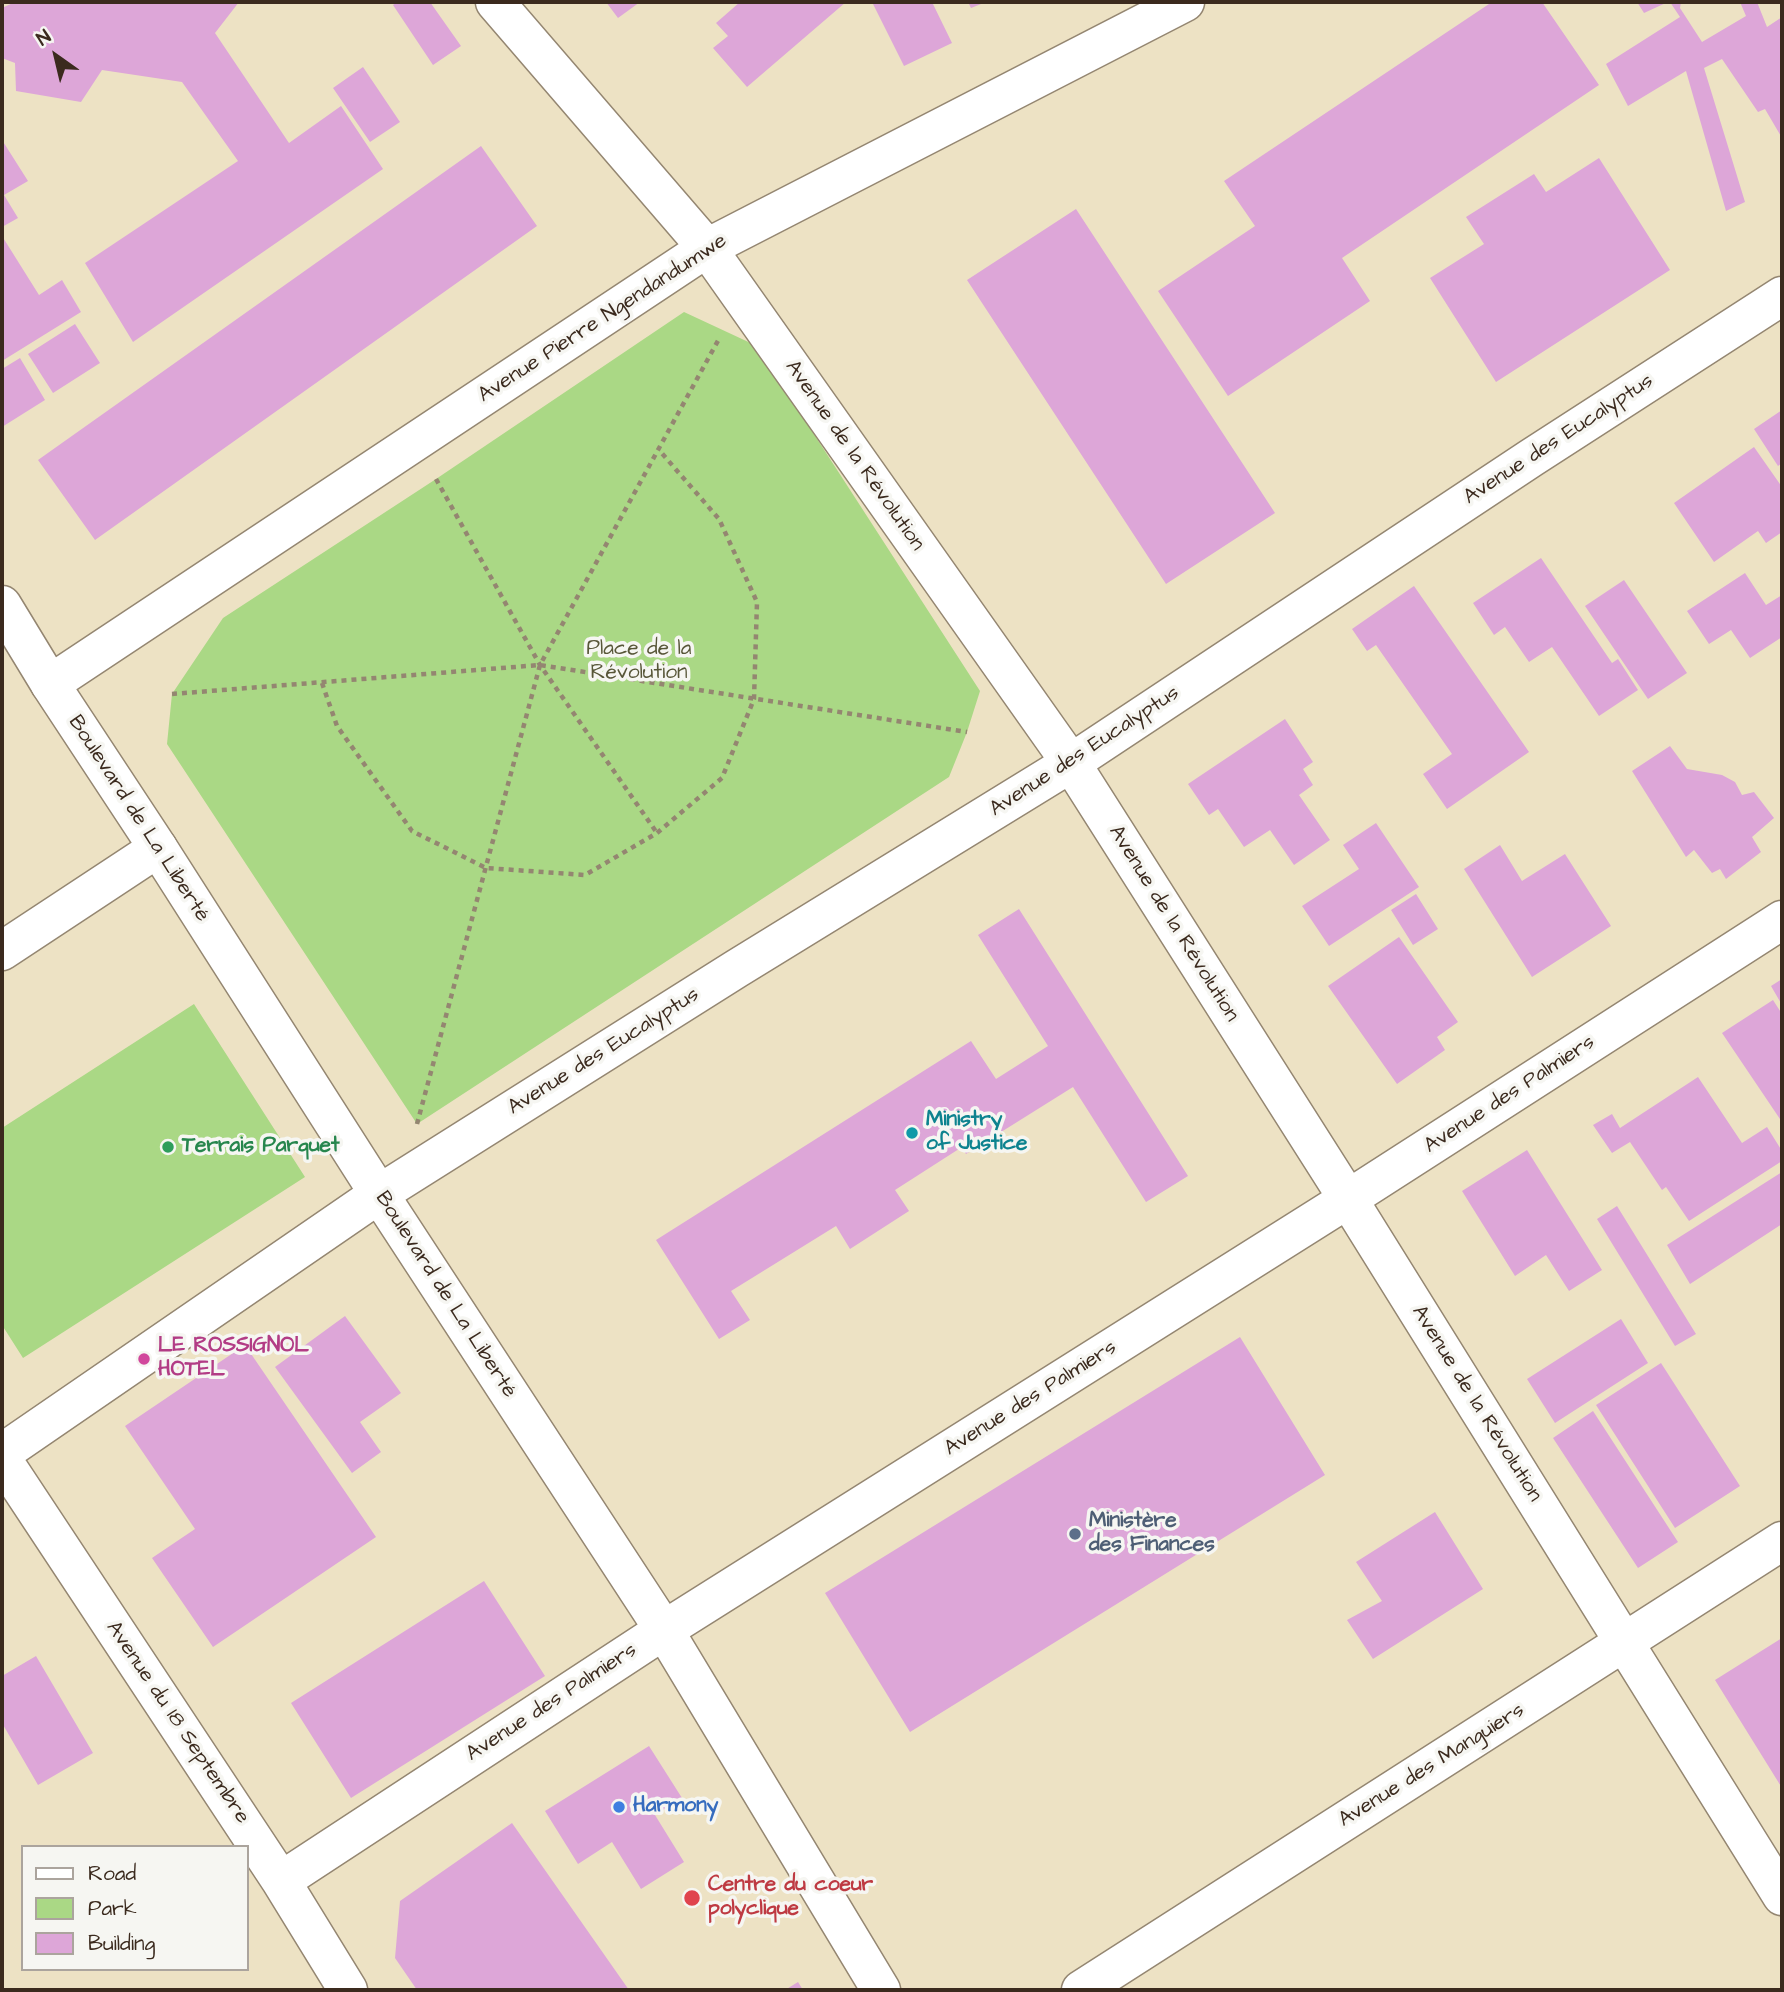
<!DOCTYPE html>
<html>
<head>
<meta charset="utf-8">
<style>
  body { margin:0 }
  #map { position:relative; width:1784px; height:1992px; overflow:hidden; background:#ede2c4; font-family:"Architects Daughter",sans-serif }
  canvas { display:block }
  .frame { position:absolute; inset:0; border:4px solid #3b2a1e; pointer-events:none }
  .legend { position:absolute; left:21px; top:1845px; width:228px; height:126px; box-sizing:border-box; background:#f6f6f2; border:2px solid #aba49d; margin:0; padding:9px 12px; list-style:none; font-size:21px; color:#3b2a1e }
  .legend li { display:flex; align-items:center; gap:14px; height:35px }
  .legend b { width:35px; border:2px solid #aba49d }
  .north { position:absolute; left:21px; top:21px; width:70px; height:70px; -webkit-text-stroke:5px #f6f6f2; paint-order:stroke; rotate:326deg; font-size:19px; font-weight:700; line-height:28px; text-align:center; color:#3b2a1e }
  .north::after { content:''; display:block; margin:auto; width:24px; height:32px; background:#3b2a1e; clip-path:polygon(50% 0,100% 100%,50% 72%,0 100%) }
</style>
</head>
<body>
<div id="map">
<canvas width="1784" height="1992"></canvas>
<div class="frame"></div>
<ul class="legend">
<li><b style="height:9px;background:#fff"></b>Road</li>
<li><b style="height:19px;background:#aad885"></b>Park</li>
<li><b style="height:19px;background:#dda6d8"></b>Building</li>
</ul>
<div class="north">N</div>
</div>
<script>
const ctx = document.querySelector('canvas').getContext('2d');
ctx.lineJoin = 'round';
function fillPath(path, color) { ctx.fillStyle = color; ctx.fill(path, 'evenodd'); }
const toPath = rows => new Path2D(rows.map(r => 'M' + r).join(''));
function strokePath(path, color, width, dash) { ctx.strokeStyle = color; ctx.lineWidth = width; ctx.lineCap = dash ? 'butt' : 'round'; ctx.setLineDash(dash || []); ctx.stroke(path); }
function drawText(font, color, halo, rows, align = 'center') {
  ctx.font = font + ' "Architects Daughter",sans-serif'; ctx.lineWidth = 7; ctx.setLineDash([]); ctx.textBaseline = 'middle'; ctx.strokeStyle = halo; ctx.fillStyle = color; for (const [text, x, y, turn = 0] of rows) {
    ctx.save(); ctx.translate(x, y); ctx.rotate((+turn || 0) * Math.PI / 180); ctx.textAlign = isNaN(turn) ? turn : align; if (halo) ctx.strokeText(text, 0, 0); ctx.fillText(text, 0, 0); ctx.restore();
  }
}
const green = toPath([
  [684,312,757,346,980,691,967,732,949,777,417,1124,167,744,172,694,223,618,436,479],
  [194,1004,305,1177,23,1358,2,1325,2,1128]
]);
const building = toPath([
  [15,2,239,2,215,33,289,143,341,106,383,169,133,342,85,263,238,161,182,82,102,70,81,102,16,91,15,63,2,58,2,8],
  [397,2,430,2,461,46,433,65,393,5],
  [606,2,640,2,618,18],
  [740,2,846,2,747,87,713,48,728,36,716,23],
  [872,2,932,2,952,43,904,66],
  [968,2,986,2,971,8],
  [1492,2,1542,2,1599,85,1342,258,1370,301,1228,396,1158,291,1255,226,1224,181],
  [1637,2,1668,2,1644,13],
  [1670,2,1681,2,1680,8,1702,42,1746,16,1740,2,1757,2,1767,27,1782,17,1782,138,1765,109,1758,112,1722,59,1704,68,1745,202,1726,211,1686,71,1628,106,1606,64,1680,17],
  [363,67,400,122,370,142,333,88],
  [2,140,28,181,4,195,18,218,2,227],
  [481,146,537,226,95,540,38,460],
  [1599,158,1670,270,1496,382,1430,278,1484,244,1466,217,1534,174,1546,192],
  [1076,209,1275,513,1166,584,967,280],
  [2,236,39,295,62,280,81,312,2,361],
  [75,324,100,363,53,393,28,354],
  [20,358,45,400,2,427,2,369],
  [1782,410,1782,463,1778,466,1754,429],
  [1754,447,1782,487,1782,532,1766,543,1758,531,1714,562,1674,503],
  [1541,558,1612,663,1618,659,1638,690,1599,716,1552,647,1529,662,1505,627,1494,635,1473,603],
  [1745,573,1766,605,1782,595,1782,637,1750,658,1731,630,1709,644,1687,611],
  [1624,580,1687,673,1648,699,1585,606],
  [1414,586,1529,752,1447,809,1423,774,1452,754,1376,645,1367,651,1352,629],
  [1285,719,1313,762,1303,769,1313,785,1299,795,1330,840,1294,865,1270,830,1244,847,1218,809,1209,815,1188,784],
  [1670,746,1687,769,1722,775,1735,782,1742,795,1754,792,1774,818,1752,837,1761,852,1726,879,1720,869,1712,873,1694,850,1686,857,1632,771],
  [1376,823,1419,887,1329,946,1302,906,1359,869,1343,845],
  [1500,845,1522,881,1565,854,1611,926,1532,977,1464,869],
  [1416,894,1438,929,1413,945,1391,910],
  [1019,909,1188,1176,1146,1202,1073,1087,966,1154,962,1147,895,1190,909,1211,850,1249,836,1226,731,1291,750,1320,719,1339,656,1240,971,1041,996,1079,1048,1046,978,935],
  [1399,937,1458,1022,1437,1037,1445,1050,1397,1084,1328,986],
  [1782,979,1782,1005,1771,986],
  [1773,1000,1782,1014,1782,1122,1722,1033],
  [1698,1077,1742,1143,1767,1127,1782,1151,1782,1161,1689,1221,1666,1187,1662,1190,1630,1142,1612,1153,1593,1125,1612,1114,1620,1128],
  [1527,1150,1602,1270,1569,1291,1546,1255,1515,1276,1462,1191],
  [1782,1172,1782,1224,1690,1284,1667,1245],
  [1617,1206,1696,1334,1675,1346,1597,1219],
  [345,1316,401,1393,360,1422,381,1452,352,1473,275,1367],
  [1621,1319,1648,1363,1555,1423,1527,1379],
  [1240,1337,1325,1475,910,1732,825,1593],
  [245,1345,376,1537,213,1647,152,1558,195,1529,125,1426],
  [1661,1363,1740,1486,1675,1528,1596,1405],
  [1593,1411,1678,1542,1638,1568,1553,1438],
  [1435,1512,1483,1589,1373,1659,1347,1620,1382,1601,1356,1562],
  [484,1581,545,1676,351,1798,291,1703],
  [1782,1638,1782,1788,1715,1680],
  [36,1656,93,1753,38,1785,2,1723,2,1676],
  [649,1746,682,1798,655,1815,684,1862,641,1889,612,1842,578,1864,545,1811],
  [512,1823,629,1990,417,1990,395,1958,400,1901],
  [798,1982,803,1990,785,1990]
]);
const path = toPath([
  [436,479,540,665,657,833],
  [322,683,337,726,412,831,486,868,585,875,657,833,722,778,754,699,757,602,719,519,659,450],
  [172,694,540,665,967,732],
  [417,1124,540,665,720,337]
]);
const minor = toPath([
  [495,2,707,248,1071,763,1348,1199,1782,1896],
  [50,684,707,248,1185,2],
  [2,951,158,848],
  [2,1453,379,1194,736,969,1071,763,1531,458,1782,296],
  [2,1459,281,1881,348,1990],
  [281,1881,664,1630,1348,1199,1782,920],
  [1081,1990,1782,1541]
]);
const highway = toPath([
  [2,605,50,684,158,848,379,1194,664,1630,881,1990]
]);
const markers = [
  [912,1133,7,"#0f9aa8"],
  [168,1147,7,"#2e9e5b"],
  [144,1359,7,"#d1479c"],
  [1075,1534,7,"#5c6f8a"],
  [619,1807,7,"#3f7fe0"],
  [692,1898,9,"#e0444e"]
];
const streetNames = [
  ["Avenue Pierre Ngendandumwe",603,319,-33],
  ["Avenue des Eucalyptus",1559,440,-33],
  ["Avenue de la Révolution",854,456,55],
  ["Avenue des Eucalyptus",1085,752,-33],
  ["Boulevard de La Liberté",138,819,57],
  ["Avenue de la Révolution",1173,924,58],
  ["Avenue des Eucalyptus",604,1052,-32],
  ["Avenue des Palmiers",1510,1095,-33],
  ["Boulevard de La Liberté",445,1295,57],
  ["Avenue des Palmiers",1031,1399,-32],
  ["Avenue de la Révolution",1476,1404,58],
  ["Avenue des Palmiers",552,1703,-33],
  ["Avenue du 18 Septembre",177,1723,56],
  ["Avenue des Manguiers",1432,1766,-32]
];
const parkNames = [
  ["Place de la",639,650],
  ["Révolution",639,674]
];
const cultureNames = [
  ["Ministry",926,1121],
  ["of Justice",926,1145]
];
const leisureNames = [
  ["Terrais Parquet",182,1147]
];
const hotelNames = [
  ["LE ROSSIGNOL",158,1347],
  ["HOTEL",158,1371]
];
const serviceNames = [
  ["Ministère",1089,1522],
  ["des Finances",1089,1546]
];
const shopNames = [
  ["Harmony",633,1807]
];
const healthNames = [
  ["Centre du coeur",708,1886],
  ["polyclique",708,1910]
];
fillPath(green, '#aad885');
fillPath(building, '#dda6d8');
strokePath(minor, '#948671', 41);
strokePath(highway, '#948671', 41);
strokePath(path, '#948671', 4.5, [5, 5]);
strokePath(minor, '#fff', 38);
strokePath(highway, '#fff', 38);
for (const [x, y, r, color] of markers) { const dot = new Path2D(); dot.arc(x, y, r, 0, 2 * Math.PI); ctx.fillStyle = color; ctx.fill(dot); strokePath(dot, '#f6f6f2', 2.5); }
drawText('21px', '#3b2a1e', '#f6f6f2', streetNames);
drawText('21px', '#575638', '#f6f6f2', parkNames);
drawText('bold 21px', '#0d838f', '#f6f6f2', cultureNames, 'left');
drawText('bold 21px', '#27864d', '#f6f6f2', leisureNames, 'left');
drawText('bold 21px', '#b23c85', '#f6f6f2', hotelNames, 'left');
drawText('bold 21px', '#4e5e75', '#f6f6f2', serviceNames, 'left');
drawText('bold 21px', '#366cbe', '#f6f6f2', shopNames, 'left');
drawText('bold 21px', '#be3a42', '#f6f6f2', healthNames, 'left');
</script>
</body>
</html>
